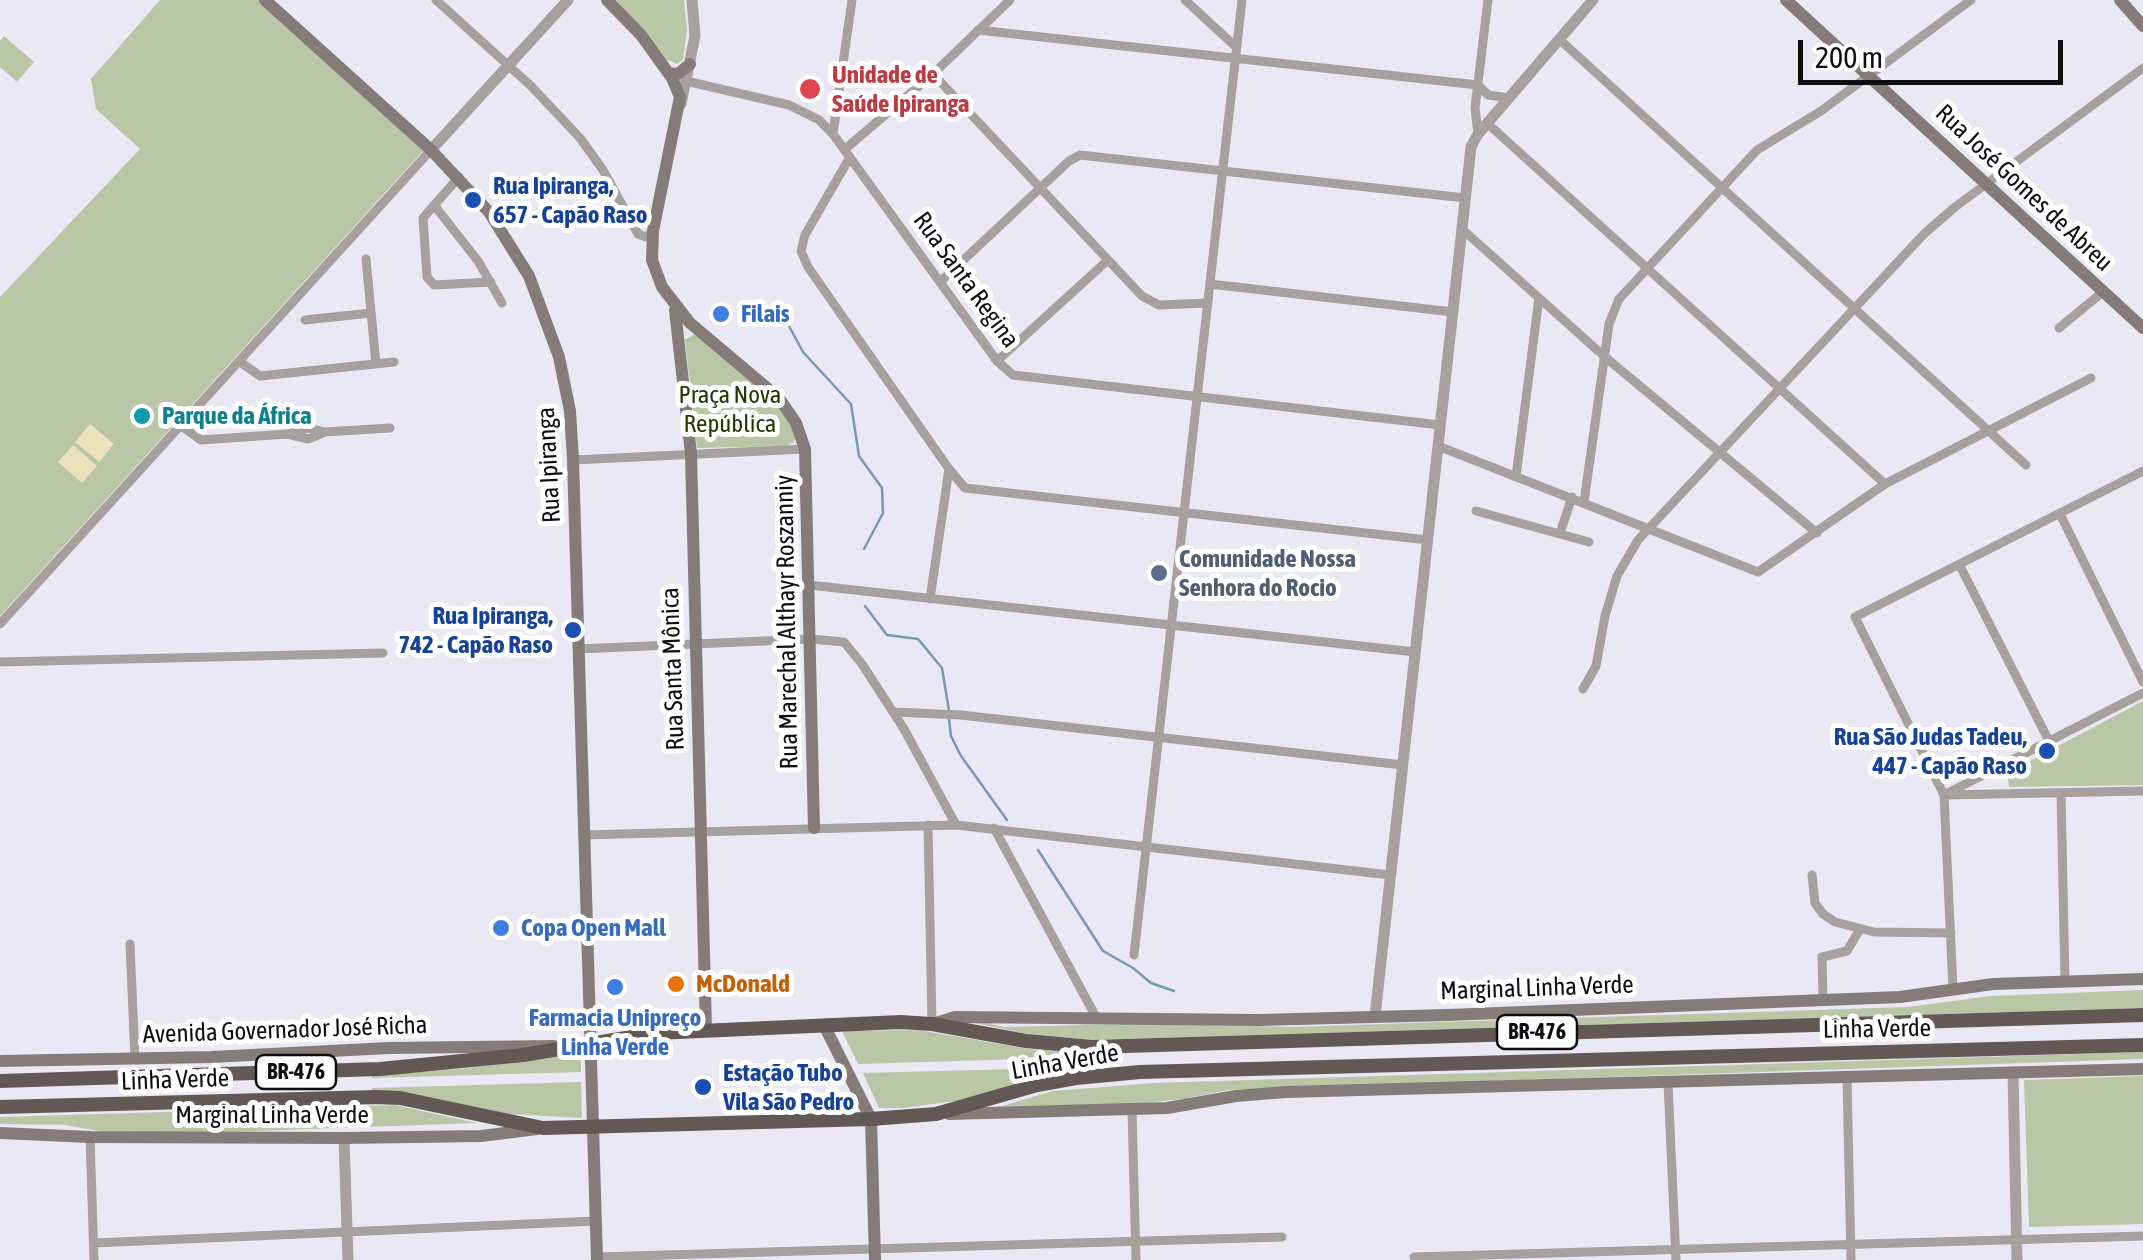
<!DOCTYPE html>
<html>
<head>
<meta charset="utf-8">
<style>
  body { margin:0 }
  #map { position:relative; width:2143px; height:1260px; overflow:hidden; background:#ebe8f5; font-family:"Asap Condensed",sans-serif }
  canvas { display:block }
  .scale { position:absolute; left:1798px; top:40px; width:265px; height:45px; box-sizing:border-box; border:5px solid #0e0d11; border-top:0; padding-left:12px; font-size:30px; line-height:35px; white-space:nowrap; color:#0e0d11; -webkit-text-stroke:8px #fff; paint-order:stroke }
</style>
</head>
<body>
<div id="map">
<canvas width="2143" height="1260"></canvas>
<div class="scale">200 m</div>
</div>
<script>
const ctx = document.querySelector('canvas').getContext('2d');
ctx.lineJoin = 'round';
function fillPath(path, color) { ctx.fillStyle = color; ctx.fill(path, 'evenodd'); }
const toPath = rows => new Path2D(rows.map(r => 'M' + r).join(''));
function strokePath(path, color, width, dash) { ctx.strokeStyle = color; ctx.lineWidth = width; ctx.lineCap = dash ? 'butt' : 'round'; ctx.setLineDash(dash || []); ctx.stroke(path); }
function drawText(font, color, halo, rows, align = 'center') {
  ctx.font = font + ' "Asap Condensed",sans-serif'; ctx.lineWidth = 10; ctx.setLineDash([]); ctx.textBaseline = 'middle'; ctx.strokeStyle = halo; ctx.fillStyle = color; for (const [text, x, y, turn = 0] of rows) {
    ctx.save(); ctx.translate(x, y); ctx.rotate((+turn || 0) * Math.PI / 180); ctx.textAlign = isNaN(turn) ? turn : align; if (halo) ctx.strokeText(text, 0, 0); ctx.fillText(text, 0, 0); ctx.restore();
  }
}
const green = toPath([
  [160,0,258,0,423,151,0,616,0,297,140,149,96,109,91,79],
  [616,0,684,0,687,30,683,60,677,64,667,60],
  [4,36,34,62,17,82,0,67,0,41],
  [693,335,699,336,774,401,791,422,796,437,794,442,786,446,697,448,685,340],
  [2143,701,2143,785,2009,787,2007,773],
  [2143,990,2143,1008,1093,1040,1032,1035,965,1021,990,1019,991,1024,1004,1027,1168,1023,1288,1027,1908,1007,1991,996],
  [918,1030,1029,1049,1090,1053,1090,1057,858,1064,842,1031],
  [581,1052,581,1072,372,1078,372,1075,461,1069],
  [2143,1052,2143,1059,1229,1090,1182,1099,1126,1105,1002,1106,1053,1091,1154,1083],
  [1091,1067,1091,1070,964,1100,903,1108,879,1108,863,1073],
  [2143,1076,2143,1224,2029,1227,2024,1080],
  [581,1082,582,1118,509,1114,428,1097,372,1091,372,1088],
  [395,1105,477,1123,227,1132,99,1131,65,1125,0,1124,0,1117]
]);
const sand = toPath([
  [90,424,114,444,99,462,75,442],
  [73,445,97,466,82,483,58,462]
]);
const stream = toPath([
  [783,315,803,352,851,404,859,456,882,488,883,513,864,549],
  [865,606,887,635,918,639,942,668,949,711],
  [949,719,951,736,961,756,1007,820],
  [1038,850,1103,951,1133,968,1151,983,1174,991]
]);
const minor = toPath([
  [436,0,531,86,580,138,603,170,638,234,646,237,653,232],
  [1185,0,1236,47],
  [978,30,1478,85,1488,95,1509,98],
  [1559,39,2026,465],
  [933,74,1142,296,1159,305,1208,303],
  [686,81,789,105,819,120,833,134,997,361,1013,375,1440,425],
  [1487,123,1885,484],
  [833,134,852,0],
  [1478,134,1475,108,1488,0],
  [844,150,933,74,1010,0],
  [850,157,805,235,801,251,808,267,949,469,930,599],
  [459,177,423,218,427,277,434,285,491,282],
  [434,205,478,261,502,303],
  [1462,229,1605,357,1817,533],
  [366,259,376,364],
  [940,282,1069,161,1080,155,1465,198],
  [1210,284,1453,312],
  [305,320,371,313],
  [2059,328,2104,291],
  [239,361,260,376,394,362],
  [997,361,1108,260],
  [180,425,201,440,287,434,309,428,325,432,390,428],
  [287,434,308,439,325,432],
  [1438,446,1758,572,1885,484,2091,378],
  [573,460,805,449],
  [949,469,965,488,1428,540],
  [1516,476,1539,298],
  [1584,502,1609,324,1619,299,1757,150,1821,111,1971,0],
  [1476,511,1589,542],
  [2060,514,2143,682],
  [1560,533,1572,497],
  [1959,564,2049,741],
  [809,585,1415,652],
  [0,624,431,150],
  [579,649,810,639,844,642,862,664,904,729,956,825],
  [0,662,383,653],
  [1583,689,1596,666,1605,616,1617,576,1638,540,1924,234,1955,207,2143,68],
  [894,712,961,715,1403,765],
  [2061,793,2065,981],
  [1944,795,2143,693],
  [1946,795,2143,791],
  [928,825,932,1024],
  [994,828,1097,1019],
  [584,835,956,825,1390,875],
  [1812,875,1815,903,1823,914,1835,922,1874,932,1951,933],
  [130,944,135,1058],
  [1134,955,1242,0],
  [1953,989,1944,795,1855,617,2143,471],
  [1823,999,1822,957,1847,951,1860,929],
  [1847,1079,1851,1260],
  [1668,1083,1676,1260],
  [1132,1110,1136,1260],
  [90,1137,94,1260],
  [94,1243,596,1221],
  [597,1257,1282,1237],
  [1414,1257,2143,1236]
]);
const tertiary = toPath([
  [681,104,695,36,692,0],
  [431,150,568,0],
  [1375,1016,1471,147,1478,134,1593,0],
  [2013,1073,2017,1260],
  [344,1138,348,1260]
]);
const secondary = toPath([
  [265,0,431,150,489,212,529,276,559,357,570,411,573,460,597,1260],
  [607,0,641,35,672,78,680,97,653,231,652,260,662,287,690,323,779,398,796,423,805,449,814,828],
  [1786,0,2143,328],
  [2120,0,2143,26],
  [668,73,678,74,690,64],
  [675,310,691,454,706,1030],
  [933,1024,955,1017,1259,1020,1448,1015,1900,997,1993,984,2143,979],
  [824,1025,871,1119,875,1260],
  [0,1061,212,1057,389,1048,554,1046],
  [949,1114,1167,1108,1236,1096,1286,1092,2143,1069],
  [0,1133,90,1137,344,1138,481,1136,537,1129]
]);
const trunk = toPath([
  [0,1081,380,1069,523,1055,656,1033,901,1022,932,1024,1026,1041,1092,1047,2143,1015],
  [0,1107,376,1097,400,1098,543,1128,871,1119,936,1114,1037,1085,1076,1078,1140,1072,2143,1045]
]);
const markers = [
  [810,89,12,"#e0444e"],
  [473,200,10,"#1a4fb4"],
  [721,314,10,"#3f7fe0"],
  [142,416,10,"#0f9aa8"],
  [1159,573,10,"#5c6f8a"],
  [573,630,10,"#1a4fb4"],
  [2047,751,10,"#1a4fb4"],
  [501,928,10,"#3f7fe0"],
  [676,984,10,"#e8710a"],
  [615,987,10,"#3f7fe0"],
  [703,1087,10,"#1a4fb4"]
];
const shields = [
  [1537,1032,80],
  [296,1072,80]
];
const shieldNames = [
  ["BR-476",1537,1032],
  ["BR-476",296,1072]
];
const healthNames = [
  ["Unidade de",832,75],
  ["Saúde Ipiranga",832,104]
];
const transitNames = [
  ["Rua Ipiranga,",493,186],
  ["657 - Capão Raso",493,215],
  ["Rua Ipiranga,",553,616,"right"],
  ["742 - Capão Raso",553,645,"right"],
  ["Rua São Judas Tadeu,",2027,737,"right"],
  ["447 - Capão Raso",2027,766,"right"],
  ["Estação Tubo",723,1073],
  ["Vila São Pedro",723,1102]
];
const streetNames = [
  ["Rua José Gomes de Abreu",2024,188,43],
  ["Rua Santa Regina",966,280,54],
  ["Rua Ipiranga",549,465,-93],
  ["Rua Marechal Althayr Roszanniy",787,622,-91],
  ["Rua Santa Mônica",673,669,-92],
  ["Marginal Linha Verde",1537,988,-2],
  ["Linha Verde",1877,1029,-1],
  ["Avenida Governador José Richa",285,1030,-2],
  ["Linha Verde",1065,1062,-10],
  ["Linha Verde",175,1080,-2],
  ["Marginal Linha Verde",272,1115]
];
const shopNames = [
  ["Filais",741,314],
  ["Copa Open Mall",521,928],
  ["Farmacia Unipreço",615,1018,"center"],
  ["Linha Verde",615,1047,"center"]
];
const parkNames = [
  ["Praça Nova",730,395],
  ["República",730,424]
];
const cultureNames = [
  ["Parque da África",162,416]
];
const serviceNames = [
  ["Comunidade Nossa",1179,559],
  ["Senhora do Rocio",1179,588]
];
const foodNames = [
  ["McDonald",696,984]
];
fillPath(green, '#b9c7a7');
fillPath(sand, '#ebe1bc');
strokePath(stream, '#749cae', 2.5);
strokePath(minor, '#a6a09e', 9);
strokePath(tertiary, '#a6a09e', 11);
strokePath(secondary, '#857c7a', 12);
strokePath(trunk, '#645855', 14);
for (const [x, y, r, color] of markers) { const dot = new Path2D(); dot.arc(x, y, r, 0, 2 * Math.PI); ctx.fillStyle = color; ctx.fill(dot); strokePath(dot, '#fff', 4); }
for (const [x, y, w] of shields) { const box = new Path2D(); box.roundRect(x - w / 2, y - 17, w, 34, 8); ctx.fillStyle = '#fff'; ctx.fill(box); strokePath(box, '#0e0d11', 2.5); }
drawText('bold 22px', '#0e0d11', null, shieldNames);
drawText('bold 25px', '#be3a42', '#fff', healthNames, 'left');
drawText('bold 25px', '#164399', '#fff', transitNames, 'left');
drawText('25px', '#0e0d11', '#fff', streetNames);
drawText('bold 25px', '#366cbe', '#fff', shopNames, 'left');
drawText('25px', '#253601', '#fff', parkNames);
drawText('bold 25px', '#0d838f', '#fff', cultureNames, 'left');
drawText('bold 25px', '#4e5e75', '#fff', serviceNames, 'left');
drawText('bold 25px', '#c56008', '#fff', foodNames, 'left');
</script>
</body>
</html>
